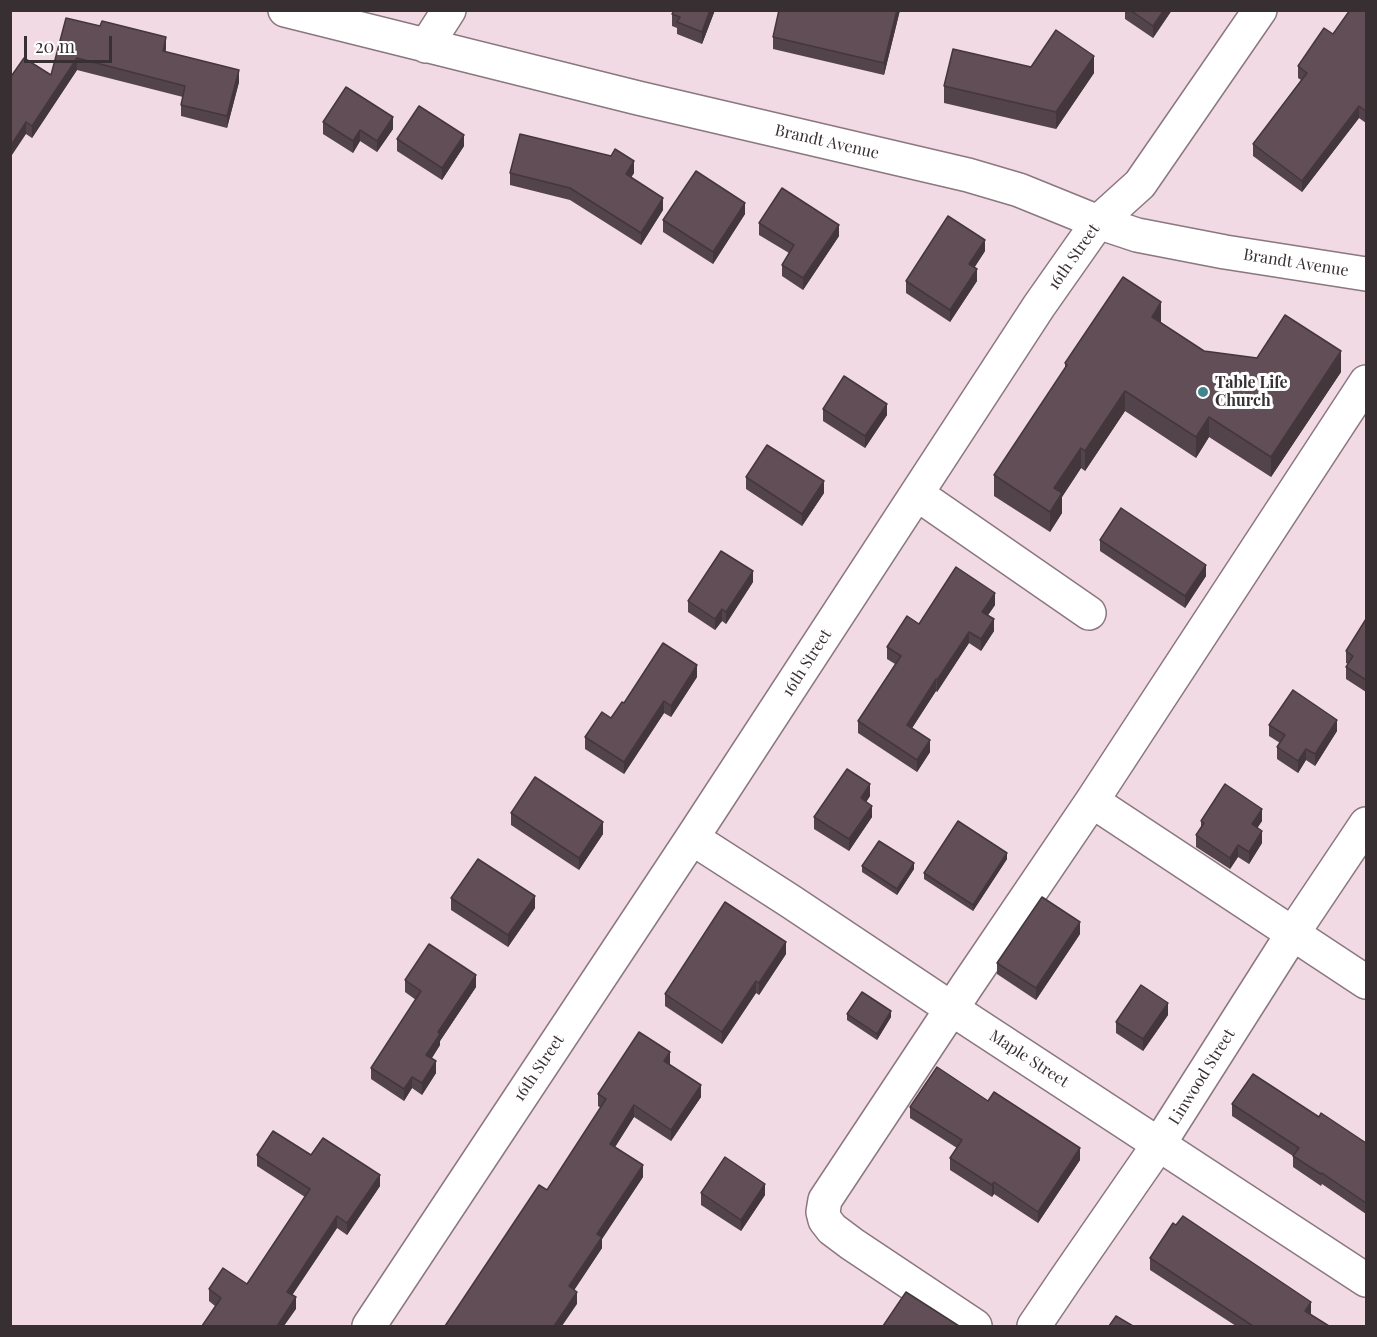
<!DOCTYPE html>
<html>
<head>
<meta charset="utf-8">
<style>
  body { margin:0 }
  #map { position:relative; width:1377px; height:1337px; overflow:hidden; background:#f1dae3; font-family:"Playfair Display",serif }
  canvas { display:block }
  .frame { position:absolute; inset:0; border:12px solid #382f33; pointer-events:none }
  .scale { position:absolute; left:24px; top:36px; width:88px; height:27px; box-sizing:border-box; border:3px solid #382f33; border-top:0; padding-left:8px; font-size:18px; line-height:21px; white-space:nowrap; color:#382f33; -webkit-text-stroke:4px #fff; paint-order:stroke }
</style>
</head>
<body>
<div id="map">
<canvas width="1377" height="1337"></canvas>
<div class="frame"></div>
<div class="scale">20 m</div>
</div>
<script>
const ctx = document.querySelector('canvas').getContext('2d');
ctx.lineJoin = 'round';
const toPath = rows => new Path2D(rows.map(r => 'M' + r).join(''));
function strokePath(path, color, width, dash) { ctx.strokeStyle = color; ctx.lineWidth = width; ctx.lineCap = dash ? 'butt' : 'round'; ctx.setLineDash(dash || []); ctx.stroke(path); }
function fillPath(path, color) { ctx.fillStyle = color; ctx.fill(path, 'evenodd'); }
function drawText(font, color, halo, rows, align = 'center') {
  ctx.font = font + ' "Playfair Display",serif'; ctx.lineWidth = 6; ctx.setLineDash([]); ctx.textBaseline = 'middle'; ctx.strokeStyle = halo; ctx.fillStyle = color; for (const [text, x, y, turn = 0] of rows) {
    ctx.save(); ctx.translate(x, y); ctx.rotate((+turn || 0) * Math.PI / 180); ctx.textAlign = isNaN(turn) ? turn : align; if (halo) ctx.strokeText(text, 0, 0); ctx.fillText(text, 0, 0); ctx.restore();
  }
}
const minor = toPath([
  [285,10,638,98,968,175,1019,190,1098,222,1137,235,1225,252,1366,274],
  [426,46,449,10],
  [917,494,1089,613],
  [1092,801,1366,982],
  [692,838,790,901,952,1009,1366,1280],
  [369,1326,692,838,1039,306,1098,222,1140,184,1260,10],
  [975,1326,852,1244,832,1229,825,1220,823,1212,825,1200,968,984,1092,801,1366,382],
  [1034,1326,1065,1280,1159,1144,1293,933,1366,824]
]);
const wall = toPath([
  [715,10,702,44,677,34,677,28,672,26,672,14],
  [779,10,900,10,884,75,773,49,773,37],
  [1125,10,1172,10,1153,38,1125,19],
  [1366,10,1366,123,1359,118,1302,192,1253,156,1253,144,1301,80,1298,78,1298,66,1333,34],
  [66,18,166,49,165,52,239,82,227,128,181,116,181,105,183,97,77,70,32,138,26,134,10,78,51,75],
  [1031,67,1094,73,1056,129,944,103,944,86],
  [323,122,393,129,377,152,360,141,353,153,323,134],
  [397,139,464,146,442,180,397,151],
  [510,173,634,173,631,177,663,210,641,245,570,200,510,185],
  [745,214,713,264,663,232,663,220],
  [759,223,839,236,803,290,782,276,782,265,789,253,759,235],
  [985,251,974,268,977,281,950,322,906,293,906,281],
  [1161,323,1204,351,1341,372,1271,477,1209,437,1196,458,1125,411,1085,471,1081,468,1062,497,1062,513,1050,532,994,496,994,475,1065,368,1065,363],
  [823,409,887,415,865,448,823,421],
  [746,477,824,493,802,526,746,489],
  [1100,540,1206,576,1185,608,1100,551],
  [753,582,726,624,722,621,715,630,688,612,688,601],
  [995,605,988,615,994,631,981,651,969,643,937,692,936,691,912,728,930,752,917,772,858,733,858,721,895,664,887,659,887,647],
  [1366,619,1366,692,1346,679,1346,667,1348,664,1346,663,1346,651],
  [697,677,671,717,664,713,624,774,585,749,585,737,611,718,624,703],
  [1269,725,1337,731,1315,766,1306,760,1298,773,1277,759,1277,747,1280,743,1269,736],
  [870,796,866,802,872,817,849,851,814,829,814,817],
  [511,813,603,834,579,870,511,825],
  [1201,821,1262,821,1257,828,1262,843,1249,864,1238,857,1230,869,1196,847,1196,835,1201,827],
  [1007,859,973,911,924,879,924,873],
  [862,866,914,869,897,895,862,872],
  [451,898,535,908,508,947,451,910],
  [1080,934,1036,1000,997,974,997,963],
  [786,954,759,995,756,993,722,1044,665,1006,665,994],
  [405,980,476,987,440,1041,440,1045,432,1058,436,1073,422,1095,412,1088,404,1101,371,1079,371,1068,416,1000,405,992],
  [847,1014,891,1017,877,1040,847,1020],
  [1168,1015,1143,1051,1116,1033,1116,1022],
  [669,1064,701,1097,671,1141,634,1117,615,1147,643,1177,602,1239,602,1248,574,1290,577,1304,547,1190,601,1108,598,1106,598,1094],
  [1232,1104,1319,1117,1366,1143,1366,1214,1322,1184,1321,1186,1293,1167,1293,1156,1232,1116],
  [910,1107,1080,1160,1038,1223,994,1194,992,1197,950,1170,950,1158,957,1148,910,1118],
  [257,1155,311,1155,380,1186,347,1235,337,1228,292,1295,296,1309,215,1306,209,1301,209,1289,247,1284,305,1197,257,1166],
  [701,1193,765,1195,741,1231,701,1205],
  [1150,1258,1311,1313,1310,1314,1329,1326,1236,1326,1150,1270]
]);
const shadedWall = toPath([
  [710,10,715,10,702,44,702,32],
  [897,10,900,10,884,75,884,63],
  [1164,10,1172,10,1153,38,1153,26],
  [166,37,166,49,163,63,163,51],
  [1094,56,1094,73,1056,129,1056,112],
  [77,58,77,70,32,138,32,126],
  [239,70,239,82,227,128,227,116],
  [1359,106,1359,118,1302,192,1302,181],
  [393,117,393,129,377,152,377,141],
  [26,122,26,134,10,158,10,147],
  [360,130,360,141,353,153,353,141],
  [464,135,464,146,442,180,442,168],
  [634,161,634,173,626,186,626,174],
  [663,198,663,210,641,245,641,233],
  [745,203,745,214,713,264,713,252],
  [839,225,839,236,803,290,803,278],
  [985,240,985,251,969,276,969,264],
  [977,269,977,281,950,322,950,310],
  [1161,302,1161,323,1152,317],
  [1341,351,1341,372,1271,477,1271,457],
  [1125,391,1125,411,1085,471,1085,451],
  [887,404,887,415,865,448,865,436],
  [1209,417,1209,437,1196,458,1196,437],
  [1081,448,1081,468,1062,497,1062,513,1050,532,1050,512,1054,488],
  [824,481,824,493,802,526,802,514],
  [1206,565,1206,576,1185,608,1185,596],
  [753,571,753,582,726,624,726,612],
  [995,593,995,605,982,624,982,612],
  [722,609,722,621,715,630,715,619],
  [994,619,994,631,981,651,981,639],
  [969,632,969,643,937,692,937,680],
  [697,665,697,677,671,717,671,706],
  [936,679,936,691,907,736,907,725],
  [664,701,664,713,624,774,624,762],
  [1337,720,1337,731,1315,766,1315,754],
  [930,740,930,752,917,772,917,760],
  [1306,749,1306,760,1298,773,1298,761],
  [870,784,870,796,861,810,861,798],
  [872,806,872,817,849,851,849,839],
  [1262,809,1262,821,1252,836,1252,824],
  [603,822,603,834,579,870,579,858],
  [1262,831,1262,843,1249,864,1249,852],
  [1238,845,1238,857,1230,869,1230,858],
  [1007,853,1007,859,973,911,973,905],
  [914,863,914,869,897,895,897,889],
  [535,896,535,908,508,947,508,935],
  [1080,922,1080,934,1036,1000,1036,988],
  [786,942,786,954,759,995,759,983],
  [476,975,476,987,440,1041,440,1045,426,1067,426,1055,438,1032],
  [756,981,756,993,722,1044,722,1032],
  [1168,1003,1168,1015,1143,1051,1143,1039],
  [891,1011,891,1017,877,1040,877,1034],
  [670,1052,670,1064,664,1072,664,1061],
  [436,1061,436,1073,422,1095,422,1083],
  [412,1077,412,1088,404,1101,404,1089],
  [701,1085,701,1097,671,1141,671,1130],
  [634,1105,634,1117,610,1155,610,1144],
  [1080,1148,1080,1160,1038,1223,1038,1212],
  [643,1165,643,1177,602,1239,602,1248,569,1298,569,1286,597,1234],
  [380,1175,380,1186,347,1235,347,1223],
  [994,1182,994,1194,992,1197,992,1185],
  [765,1184,765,1195,741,1231,741,1220],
  [337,1216,337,1228,287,1303,287,1292],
  [577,1292,577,1304,562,1326,554,1326],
  [296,1297,296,1309,284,1326,277,1326],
  [1311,1302,1311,1313,1305,1322,1305,1311]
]);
const building = toPath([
  [674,10,710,10,702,32,677,22,680,17,672,14,674,10],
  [779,10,897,10,884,63,773,37,779,10],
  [1130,10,1164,10,1153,26,1130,10],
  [1350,10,1366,10,1366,111,1359,106,1302,181,1253,144,1307,73,1298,66,1324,28,1333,34,1350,10],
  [66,18,100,26,102,21,166,37,163,51,239,70,227,116,181,105,185,86,77,58,32,126,26,122,10,147,10,78,24,58,51,75,66,18],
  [1056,30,1094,56,1056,112,944,86,953,49,1031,67,1056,30],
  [346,87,393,117,377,141,360,130,353,141,323,122,346,87],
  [419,106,464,135,442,168,397,139,419,106],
  [520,134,611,156,615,149,634,161,626,174,663,198,641,233,570,188,510,173,520,134],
  [696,171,745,203,713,252,663,220,696,171],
  [782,188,839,225,803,278,782,265,794,245,759,223,782,188],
  [948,216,985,240,969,264,977,269,950,310,906,281,948,216],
  [1123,277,1161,302,1152,317,1204,351,1257,358,1285,315,1341,351,1271,457,1209,417,1196,437,1125,391,1085,451,1081,448,1054,488,1062,493,1050,512,994,475,1067,365,1065,363,1123,277],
  [844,376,887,404,865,436,823,409,844,376],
  [767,445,824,481,802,514,746,477,767,445],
  [1121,508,1206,565,1185,596,1100,540,1121,508],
  [721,551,753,571,726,612,722,609,715,619,688,601,721,551],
  [956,567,995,593,982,612,994,619,981,639,969,632,937,680,936,679,907,725,930,740,917,760,858,721,901,656,887,647,907,616,919,624,956,567],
  [1366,619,1366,680,1346,667,1353,656,1346,651,1366,619],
  [663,643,697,665,671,706,664,701,624,762,585,737,602,712,611,718,622,702,624,703,663,643],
  [1293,690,1337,720,1315,754,1306,749,1298,761,1277,747,1285,735,1269,725,1293,690],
  [847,769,870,784,861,798,872,806,849,839,814,817,847,769],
  [535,777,603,822,579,858,511,813,535,777],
  [1225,784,1262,809,1252,824,1262,831,1249,852,1238,845,1230,858,1196,835,1204,823,1201,821,1225,784],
  [958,821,1007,853,973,905,924,873,958,821],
  [879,841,914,863,897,889,862,866,879,841],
  [478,859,535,896,508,935,451,898,478,859],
  [1042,897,1080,922,1036,988,997,963,1042,897],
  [725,902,786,942,759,983,756,981,722,1032,665,994,725,902],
  [429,944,476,975,438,1032,440,1034,426,1055,436,1061,422,1083,412,1077,404,1089,371,1068,421,991,405,980,429,944],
  [1141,985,1168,1003,1143,1039,1116,1022,1141,985],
  [862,992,891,1011,877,1034,847,1014,862,992],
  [639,1032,670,1052,664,1061,701,1085,671,1130,634,1105,610,1144,643,1165,597,1234,602,1237,569,1286,577,1292,554,1326,445,1326,539,1185,547,1190,606,1099,598,1094,639,1032],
  [937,1067,988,1101,994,1092,1080,1148,1038,1212,994,1182,992,1185,950,1158,962,1140,910,1107,937,1067],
  [1253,1074,1319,1117,1321,1113,1366,1143,1366,1203,1322,1173,1321,1174,1293,1156,1299,1148,1232,1104,1253,1074],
  [273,1131,311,1155,323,1138,380,1175,347,1223,337,1216,287,1292,296,1297,277,1326,202,1326,221,1298,209,1289,223,1268,247,1284,310,1189,257,1155,273,1131],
  [725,1157,765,1184,741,1220,701,1193,725,1157],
  [1183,1216,1311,1302,1305,1311,1329,1326,1253,1326,1150,1258,1173,1223,1176,1225,1183,1216],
  [906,1292,959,1326,883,1326,906,1292],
  [1116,1316,1133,1326,1109,1326,1116,1316]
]);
const markers = [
  [1203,392,6,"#3f878c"]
];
const streetNames = [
  ["Brandt Avenue",827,142,13],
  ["16th Street",1074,257,-55],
  ["Brandt Avenue",1296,263,9],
  ["16th Street",807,663,-57],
  ["Maple Street",1029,1059,33],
  ["16th Street",539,1068,-56],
  ["Linwood Street",1202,1077,-58]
];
const poiNames = [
  ["Table Life",1215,383],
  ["Church",1215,401]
];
strokePath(minor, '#8b777f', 36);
strokePath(minor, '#fff', 33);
fillPath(wall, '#53434a');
fillPath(shadedWall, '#44373c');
fillPath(building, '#614e56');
strokePath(building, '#44373c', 1.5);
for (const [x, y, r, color] of markers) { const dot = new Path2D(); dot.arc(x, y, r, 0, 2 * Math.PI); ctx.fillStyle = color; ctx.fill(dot); strokePath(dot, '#fff', 2); }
drawText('16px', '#382f33', '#fff', streetNames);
drawText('bold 16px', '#382f33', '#fff', poiNames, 'left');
</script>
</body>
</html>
